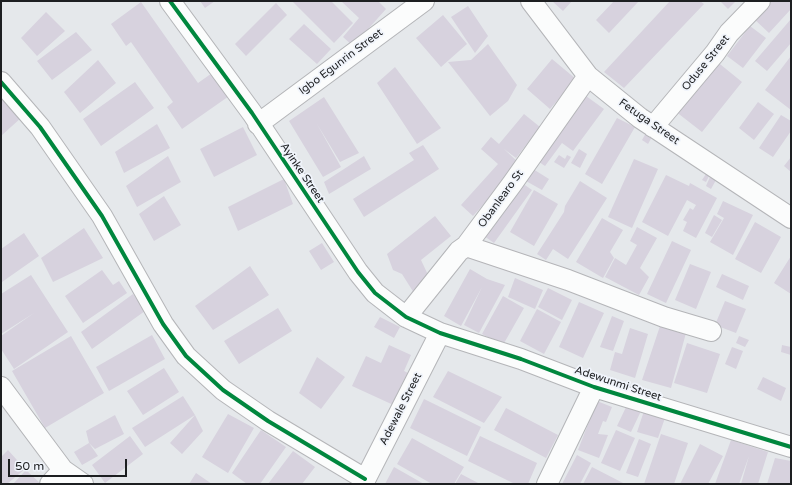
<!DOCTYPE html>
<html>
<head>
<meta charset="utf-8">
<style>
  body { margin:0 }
  #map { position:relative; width:792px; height:485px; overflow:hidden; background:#e5e8eb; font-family:"Varela Round",sans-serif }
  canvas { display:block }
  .frame { position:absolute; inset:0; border:2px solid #1d1f21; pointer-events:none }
  .scale { position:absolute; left:8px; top:459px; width:119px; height:18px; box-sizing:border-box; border:2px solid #1d1f21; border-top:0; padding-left:5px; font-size:12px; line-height:14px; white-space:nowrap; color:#1d1f21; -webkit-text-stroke:3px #f0f4fb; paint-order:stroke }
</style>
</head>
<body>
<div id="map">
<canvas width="792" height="485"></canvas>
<div class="frame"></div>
<div class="scale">50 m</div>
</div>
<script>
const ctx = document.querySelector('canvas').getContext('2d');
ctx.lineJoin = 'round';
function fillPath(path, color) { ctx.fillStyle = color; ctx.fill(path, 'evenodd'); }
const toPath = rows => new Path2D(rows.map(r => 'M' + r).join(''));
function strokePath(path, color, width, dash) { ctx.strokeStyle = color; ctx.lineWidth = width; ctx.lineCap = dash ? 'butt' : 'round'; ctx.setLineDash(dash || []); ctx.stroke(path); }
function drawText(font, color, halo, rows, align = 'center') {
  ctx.font = font + ' "Varela Round",sans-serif'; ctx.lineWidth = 3.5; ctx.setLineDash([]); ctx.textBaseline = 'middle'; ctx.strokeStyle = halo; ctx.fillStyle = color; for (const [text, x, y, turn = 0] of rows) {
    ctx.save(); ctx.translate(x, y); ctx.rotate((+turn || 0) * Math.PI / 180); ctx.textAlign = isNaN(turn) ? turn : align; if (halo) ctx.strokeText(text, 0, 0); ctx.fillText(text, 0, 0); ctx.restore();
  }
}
const building = toPath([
  [200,1,215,1,205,8],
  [294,1,331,1,353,23,334,43,293,2],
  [341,1,378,1,386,9,353,46,343,37,359,18],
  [552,1,572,1,563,11],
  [614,1,639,1,609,33,596,20],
  [670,1,700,1,704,4,624,88,604,72],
  [720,1,736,1,728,9],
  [769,1,791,1,791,9,769,33,753,18],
  [141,2,198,83,215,71,232,94,182,129,167,107,173,102,131,42,126,46,111,24],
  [276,3,287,15,246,56,235,44],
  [468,6,488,36,475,53,451,17],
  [46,12,65,31,37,56,21,38],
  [443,15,467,44,441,67,416,38],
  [791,19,791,43,767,71,755,61],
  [304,24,331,49,317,64,289,39],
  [750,26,766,38,743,68,727,56],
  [76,32,92,50,52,80,37,61],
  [488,44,517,85,508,101,490,116,448,62,471,60],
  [791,56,791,110,765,90],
  [552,59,576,79,550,109,527,89],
  [98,60,116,83,80,113,64,92],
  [715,60,742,82,702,132,675,111],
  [395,67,441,128,417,144,377,83],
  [135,82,154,108,101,146,83,119],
  [586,96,604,109,573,151,562,143,545,166,539,162],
  [324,97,359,153,340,162,317,124,341,167,323,177,289,121],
  [1,98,22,117,1,136],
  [758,102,774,114,754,140,739,128],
  [524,114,540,127,516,158,504,149,520,164,473,216,461,205,498,164,481,149,491,137,499,144],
  [781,115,791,121,791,131,773,157,759,148],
  [617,118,635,127,602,184,585,174],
  [157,124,170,148,124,173,115,152],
  [243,127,257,155,214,177,200,149],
  [646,133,652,137,648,144,642,140],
  [423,145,439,169,364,217,353,199,414,160,409,153],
  [579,149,587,154,580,168,571,163],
  [559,155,565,159,567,155,571,157,564,168,554,162],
  [168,156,181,182,137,207,126,186],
  [364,156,371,169,329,194,324,182],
  [791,157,791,172,784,166],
  [634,159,658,169,632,228,608,217],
  [533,169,549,179,542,190,526,181],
  [706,174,709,176,706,182,702,180],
  [666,175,689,186,690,183,717,198,696,238,683,231,687,222,683,220,690,208,693,210,696,205,687,200,668,236,642,222],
  [710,177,716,180,711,189,706,186],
  [284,179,293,204,238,231,228,207],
  [580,181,607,198,568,259,553,249,546,260,537,254,564,212,565,206],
  [522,183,532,190,494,243,484,236],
  [534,190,558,204,534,246,510,232],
  [164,196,181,225,154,241,139,214],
  [723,201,753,215,733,255,710,242,724,218,717,214],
  [714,215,722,220,712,237,705,233],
  [435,216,451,236,421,260,429,277,414,293,402,274,393,270,387,254],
  [602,218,623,230,610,252,614,258,603,278,576,262],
  [755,222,781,237,761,273,735,259],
  [637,227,657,238,640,268,649,277,639,295,605,277,615,258,626,265,637,245,630,241],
  [84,228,103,258,53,282,41,258],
  [24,233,39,256,2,282,1,280,1,249],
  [672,241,691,250,666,303,647,294],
  [322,243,334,262,321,270,309,251],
  [791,256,791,294,774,283],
  [690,264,711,272,696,309,675,300],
  [250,266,269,295,213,330,195,306],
  [470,269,487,279,505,285,479,333,464,325,482,287,461,326,444,316],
  [102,270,113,285,119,281,127,293,83,323,65,296],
  [722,274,749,286,743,300,716,287],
  [31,275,68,332,14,369,1,349,1,336,34,313,1,334,1,294],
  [515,278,543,290,535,309,508,297],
  [548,288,572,300,562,320,538,307],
  [133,294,145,311,92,349,81,332],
  [503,296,524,308,503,345,482,334],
  [725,301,746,309,736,333,715,325],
  [579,302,604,313,583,358,559,347],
  [278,308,292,331,239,364,224,341],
  [537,309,561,322,544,354,520,341],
  [612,316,624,321,613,351,600,347],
  [380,317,400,327,394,338,374,327],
  [661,323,686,333,671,388,642,380],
  [630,328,648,334,635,378,610,370,615,352,622,354],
  [152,335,165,359,109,391,96,367],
  [71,336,104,393,45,428,12,371],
  [739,336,749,340,745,347,736,343],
  [687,343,720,354,707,393,674,383],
  [389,345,411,355,404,371,414,376,400,408,352,386,366,356,381,363],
  [782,345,791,347,791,355,781,352],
  [732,347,743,351,736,369,725,364],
  [317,357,345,377,321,409,299,393],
  [164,368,179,392,143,415,127,391],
  [448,371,502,397,484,423,433,397],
  [763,377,786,388,781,401,757,389],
  [183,396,195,415,203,431,182,454,170,443,195,415,145,447,132,428],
  [424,399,481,427,467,456,410,428],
  [597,401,612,407,606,422,603,421,598,434,608,435,599,458,578,450],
  [627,405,641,411,631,432,617,426],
  [506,408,558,435,546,458,494,430],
  [645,408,666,415,658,438,637,432],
  [228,414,254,428,228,473,202,457],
  [115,415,124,434,95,449,89,443,86,431],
  [261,430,286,447,260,484,247,484,232,473],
  [616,430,635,438,620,471,601,463],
  [661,434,688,443,674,484,644,484],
  [130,436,143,454,105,483,92,465],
  [480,436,537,463,528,484,515,484,468,461],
  [412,438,464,467,454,484,432,484,397,464],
  [639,439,651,444,638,477,626,473],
  [731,440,768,452,758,484,741,484,749,456,739,484,715,484],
  [89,443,98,456,82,465,74,452],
  [700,444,723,456,708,484,680,484],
  [8,450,25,469,7,484,1,484,1,457],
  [293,451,315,467,302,484,268,484],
  [577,455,591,463,580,484,562,484],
  [775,458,791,461,791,484,767,484],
  [394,467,424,484,385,484],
  [592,467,625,484,583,484],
  [26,470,41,484,13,484],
  [196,473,212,484,189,484],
  [461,474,480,484,455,484]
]);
const minor = toPath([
  [170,1,252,113,358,272,375,293,406,317,440,333,521,359,594,387,791,447],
  [531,1,588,76,640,118,791,218],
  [1,82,40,127,102,216,163,324,186,356,223,390,268,421,365,479],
  [258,124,424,1],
  [653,127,715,53,729,33,760,1],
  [466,246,568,280,664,317,711,331],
  [406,317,459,251,466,246,512,184,588,76],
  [1,387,63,470,83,484],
  [50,484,63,470],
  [363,484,440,333],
  [547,484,594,387]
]);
const cycleway = toPath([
  [170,1,252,113,358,272,375,293,406,317,440,333,521,359,594,387,791,447],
  [1,82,40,127,102,216,163,324,186,356,223,390,268,421,365,479]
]);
const streetNames = [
  ["Igbo Egunrin Street",341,62,-37],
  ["Oduse Street",706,63,-51],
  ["Fetuga Street",649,122,35],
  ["Ayinke Street",302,173,56],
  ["Obanlearo St",501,199,-54],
  ["Adewunmi Street",618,384,18],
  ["Adewale Street",401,409,-63]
];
fillPath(building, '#d7d2de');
strokePath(minor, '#b4b5b8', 22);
strokePath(minor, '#fbfcfc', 20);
strokePath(cycleway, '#00873e', 4);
drawText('11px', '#1d1f21', '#f0f4fb', streetNames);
</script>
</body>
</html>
